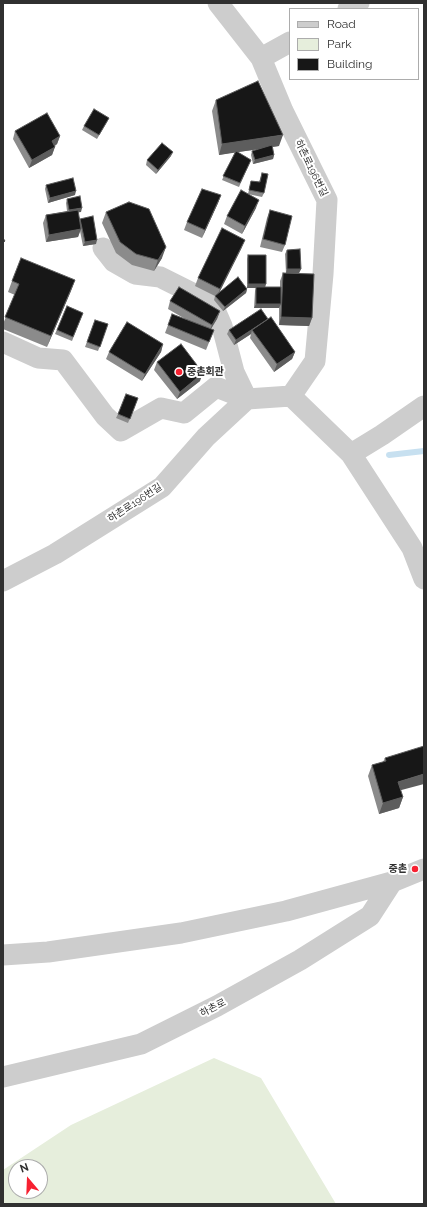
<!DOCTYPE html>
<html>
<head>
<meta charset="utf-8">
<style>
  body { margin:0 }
  #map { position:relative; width:427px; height:1207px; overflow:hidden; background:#fff; font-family:Raleway,sans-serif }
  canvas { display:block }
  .frame { position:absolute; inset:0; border:4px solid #303030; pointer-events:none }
  .legend { position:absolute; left:289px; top:8px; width:130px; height:72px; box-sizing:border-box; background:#fff; border:1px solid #acacac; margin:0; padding:5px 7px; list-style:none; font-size:12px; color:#303030 }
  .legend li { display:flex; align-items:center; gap:8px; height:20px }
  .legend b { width:20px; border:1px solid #acacac }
  .north { position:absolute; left:8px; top:1159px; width:40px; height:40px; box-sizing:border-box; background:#fff; border:1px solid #acacac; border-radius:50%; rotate:341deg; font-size:11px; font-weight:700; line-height:16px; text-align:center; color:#303030 }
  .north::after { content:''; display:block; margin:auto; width:14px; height:18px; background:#f72131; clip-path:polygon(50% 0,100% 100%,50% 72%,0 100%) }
</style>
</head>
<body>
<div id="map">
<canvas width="427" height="1207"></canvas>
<div class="frame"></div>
<ul class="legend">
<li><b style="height:5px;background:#cdcdcd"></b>Road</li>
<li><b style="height:11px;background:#e6eedc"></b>Park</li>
<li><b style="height:11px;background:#171717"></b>Building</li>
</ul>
<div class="north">N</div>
</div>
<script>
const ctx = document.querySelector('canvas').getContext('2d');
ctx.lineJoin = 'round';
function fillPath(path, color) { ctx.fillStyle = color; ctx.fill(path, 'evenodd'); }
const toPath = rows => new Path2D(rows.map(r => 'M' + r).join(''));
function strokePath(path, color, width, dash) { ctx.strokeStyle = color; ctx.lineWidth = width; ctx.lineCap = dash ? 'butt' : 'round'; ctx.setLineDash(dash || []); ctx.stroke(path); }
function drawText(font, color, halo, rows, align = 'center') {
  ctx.font = font + ' Raleway,"Noto Sans KR",sans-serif'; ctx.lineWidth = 4; ctx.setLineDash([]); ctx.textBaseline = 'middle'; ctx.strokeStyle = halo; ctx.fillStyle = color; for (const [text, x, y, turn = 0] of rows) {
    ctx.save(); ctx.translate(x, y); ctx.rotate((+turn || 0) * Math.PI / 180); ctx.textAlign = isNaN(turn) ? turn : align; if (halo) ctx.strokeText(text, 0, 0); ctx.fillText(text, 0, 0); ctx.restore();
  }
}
const green = toPath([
  [214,1058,261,1078,336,1204,3,1204,3,1170,71,1125],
  [16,1167,40,1167,40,1191,16,1191]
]);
const stream = toPath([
  [389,455,424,451]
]);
const minor = toPath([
  [218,3,261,58,283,111,327,200,323,274,315,361,291,396],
  [348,9,359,3],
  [261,58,290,42],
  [103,248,114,262,135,274,160,277,212,303,222,326,234,372,247,399],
  [3,342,38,358,63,360,105,416,121,431,161,408,184,413,216,387,247,399],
  [351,454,382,435,424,406],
  [3,581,55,554,162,487,206,437,247,399,291,396,351,454,412,548,424,579],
  [3,955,48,952,181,933,286,911,392,882,424,869],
  [3,1077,141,1044,217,1006,300,960,370,916,392,882]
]);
const wall = toPath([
  [216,100,279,146,272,147,274,155,273,159,253,164,251,155,252,151,261,149,237,152,251,160,239,187,222,180,235,152,219,155,212,111],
  [109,118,107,122,97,139,82,130,84,126],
  [15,131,60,136,57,144,55,146,52,155,29,168,13,139],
  [171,156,156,174,146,165,147,160],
  [262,173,264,193,262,197,248,194,256,208,242,234,224,224,227,216,248,194,251,181,259,182],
  [46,185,75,195,48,203,45,189],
  [221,195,218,203,202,238,184,230,187,222],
  [67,199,81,212,78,212,80,221,80,219,96,244,83,246,80,231,78,237,46,242,43,223,46,215,67,211,66,203],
  [270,210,285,245,282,252,260,247,267,218],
  [106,212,162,258,154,271,132,265,116,253,102,223],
  [242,247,219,293,247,288,247,259,248,255,265,287,280,287,280,281,283,273,286,273,285,254,287,250,301,269,299,273,312,318,309,326,279,325,279,308,254,308,255,291,256,288,247,288,247,289,246,293,223,311,214,300,215,296,195,286,198,278],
  [75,280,47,347,3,329,3,324,15,295,8,292,12,281],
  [170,301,220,311,217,319,211,329,214,330,206,350,165,333,168,325,187,320,168,309],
  [67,306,83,313,72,341,55,334],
  [268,319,295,352,292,359,274,372,250,338,251,334,234,345,227,334,229,330],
  [95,320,108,324,98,351,85,347],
  [163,344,161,352,142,381,106,359,109,352],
  [157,362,200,381,177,399,154,370],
  [138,398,128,423,116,418,118,414],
  [385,758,403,797,399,808,379,814,368,776,372,765,383,762]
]);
const shadedWall = toPath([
  [283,135,279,146,219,155,222,144],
  [60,136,57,144,49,149,52,141],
  [55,147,52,155,29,168,32,160],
  [173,152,171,156,156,174,158,170],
  [274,155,273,159,253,164,255,160],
  [76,191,75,195,48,203,50,198],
  [221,195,218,203,202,238,205,230],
  [259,200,256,208,242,234,245,226],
  [82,208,81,212,68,214,69,210],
  [81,229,78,237,46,242,49,235],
  [97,240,96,244,83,246,85,242],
  [245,240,242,247,217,297,220,289],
  [166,247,162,258,154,271,158,260],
  [287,269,301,269,299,273,286,273],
  [75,280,71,291,47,347,51,336],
  [248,284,266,284,265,288,247,288],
  [247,289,246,293,223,311,225,307],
  [256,304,281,304,279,308,254,308],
  [220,311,217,319,209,332,212,325],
  [281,317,312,318,309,326,279,325],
  [268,320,252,330,251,334,234,345,236,340],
  [163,344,161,352,142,381,145,374],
  [295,352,292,359,274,372,277,364],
  [203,373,200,381,177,399,180,392],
  [424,774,424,784,394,792,398,782],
  [403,797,399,808,379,814,383,803]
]);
const building = toPath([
  [258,81,283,135,222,144,216,100,258,81],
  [94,109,109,118,99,135,84,126,94,109],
  [47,113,60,136,52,141,55,147,32,160,15,131,47,113],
  [162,143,173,152,158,170,147,160,162,143],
  [272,145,274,155,255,160,252,151,272,145],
  [236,151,251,160,240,183,223,176,236,151],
  [262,173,268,174,264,193,249,190,251,181,260,182,262,173],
  [73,178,76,191,50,198,46,185,73,178],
  [202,189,221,195,205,230,187,222,202,189],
  [241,190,259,200,245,226,227,216,241,190],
  [80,196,82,208,69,210,67,199,80,196],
  [129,202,149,209,166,247,158,260,136,254,120,242,106,212,129,202],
  [78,210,81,229,49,235,46,215,78,210],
  [270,210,292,216,285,245,263,239,270,210],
  [93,216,97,240,85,242,80,219,93,216],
  [222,228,245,240,220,289,198,278,222,228],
  [3,238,5,241,3,243,3,238],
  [300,249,301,269,287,269,287,250,300,249],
  [248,255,266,255,266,284,248,284,248,255],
  [21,258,75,280,51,336,5,317,19,284,12,281,21,258],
  [283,273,314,274,312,318,281,317,283,273],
  [238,277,247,289,225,307,215,296,238,277],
  [179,287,220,311,212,325,170,301,179,287],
  [256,287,281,287,281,304,256,304,256,287],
  [67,306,83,313,73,337,57,330,67,306],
  [261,309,268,319,236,340,229,330,261,309],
  [172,314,214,330,209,342,168,325,172,314],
  [271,317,295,352,277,364,252,330,271,317],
  [95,320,108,324,100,347,87,342,95,320],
  [127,322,163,344,145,374,109,352,127,322],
  [181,344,203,373,180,392,157,362,181,344],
  [126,394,138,398,130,419,118,414,126,394],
  [424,746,424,774,398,782,403,797,383,803,372,765,386,761,385,758,424,746]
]);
const markers = [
  [179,372,4,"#f72131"],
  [415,869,4,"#f72131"]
];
const streetNames = [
  ["하촌로196번길",311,168,64],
  ["하촌로196번길",135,503,-33],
  ["하촌로",213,1008,-27]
];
const poiNames = [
  ["중촌회관",187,372],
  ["중촌",407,869,"right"]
];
fillPath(green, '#e6eedc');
strokePath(stream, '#c7e0f0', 6);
strokePath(minor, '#cdcdcd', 21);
fillPath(wall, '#8b8b8b');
fillPath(shadedWall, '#5d5d5d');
fillPath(building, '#171717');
strokePath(building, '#5d5d5d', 1);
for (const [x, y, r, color] of markers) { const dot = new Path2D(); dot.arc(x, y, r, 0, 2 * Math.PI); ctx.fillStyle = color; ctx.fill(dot); strokePath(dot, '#fff', 1.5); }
drawText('10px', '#303030', '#fff', streetNames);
drawText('bold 10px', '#303030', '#fff', poiNames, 'left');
</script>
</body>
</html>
